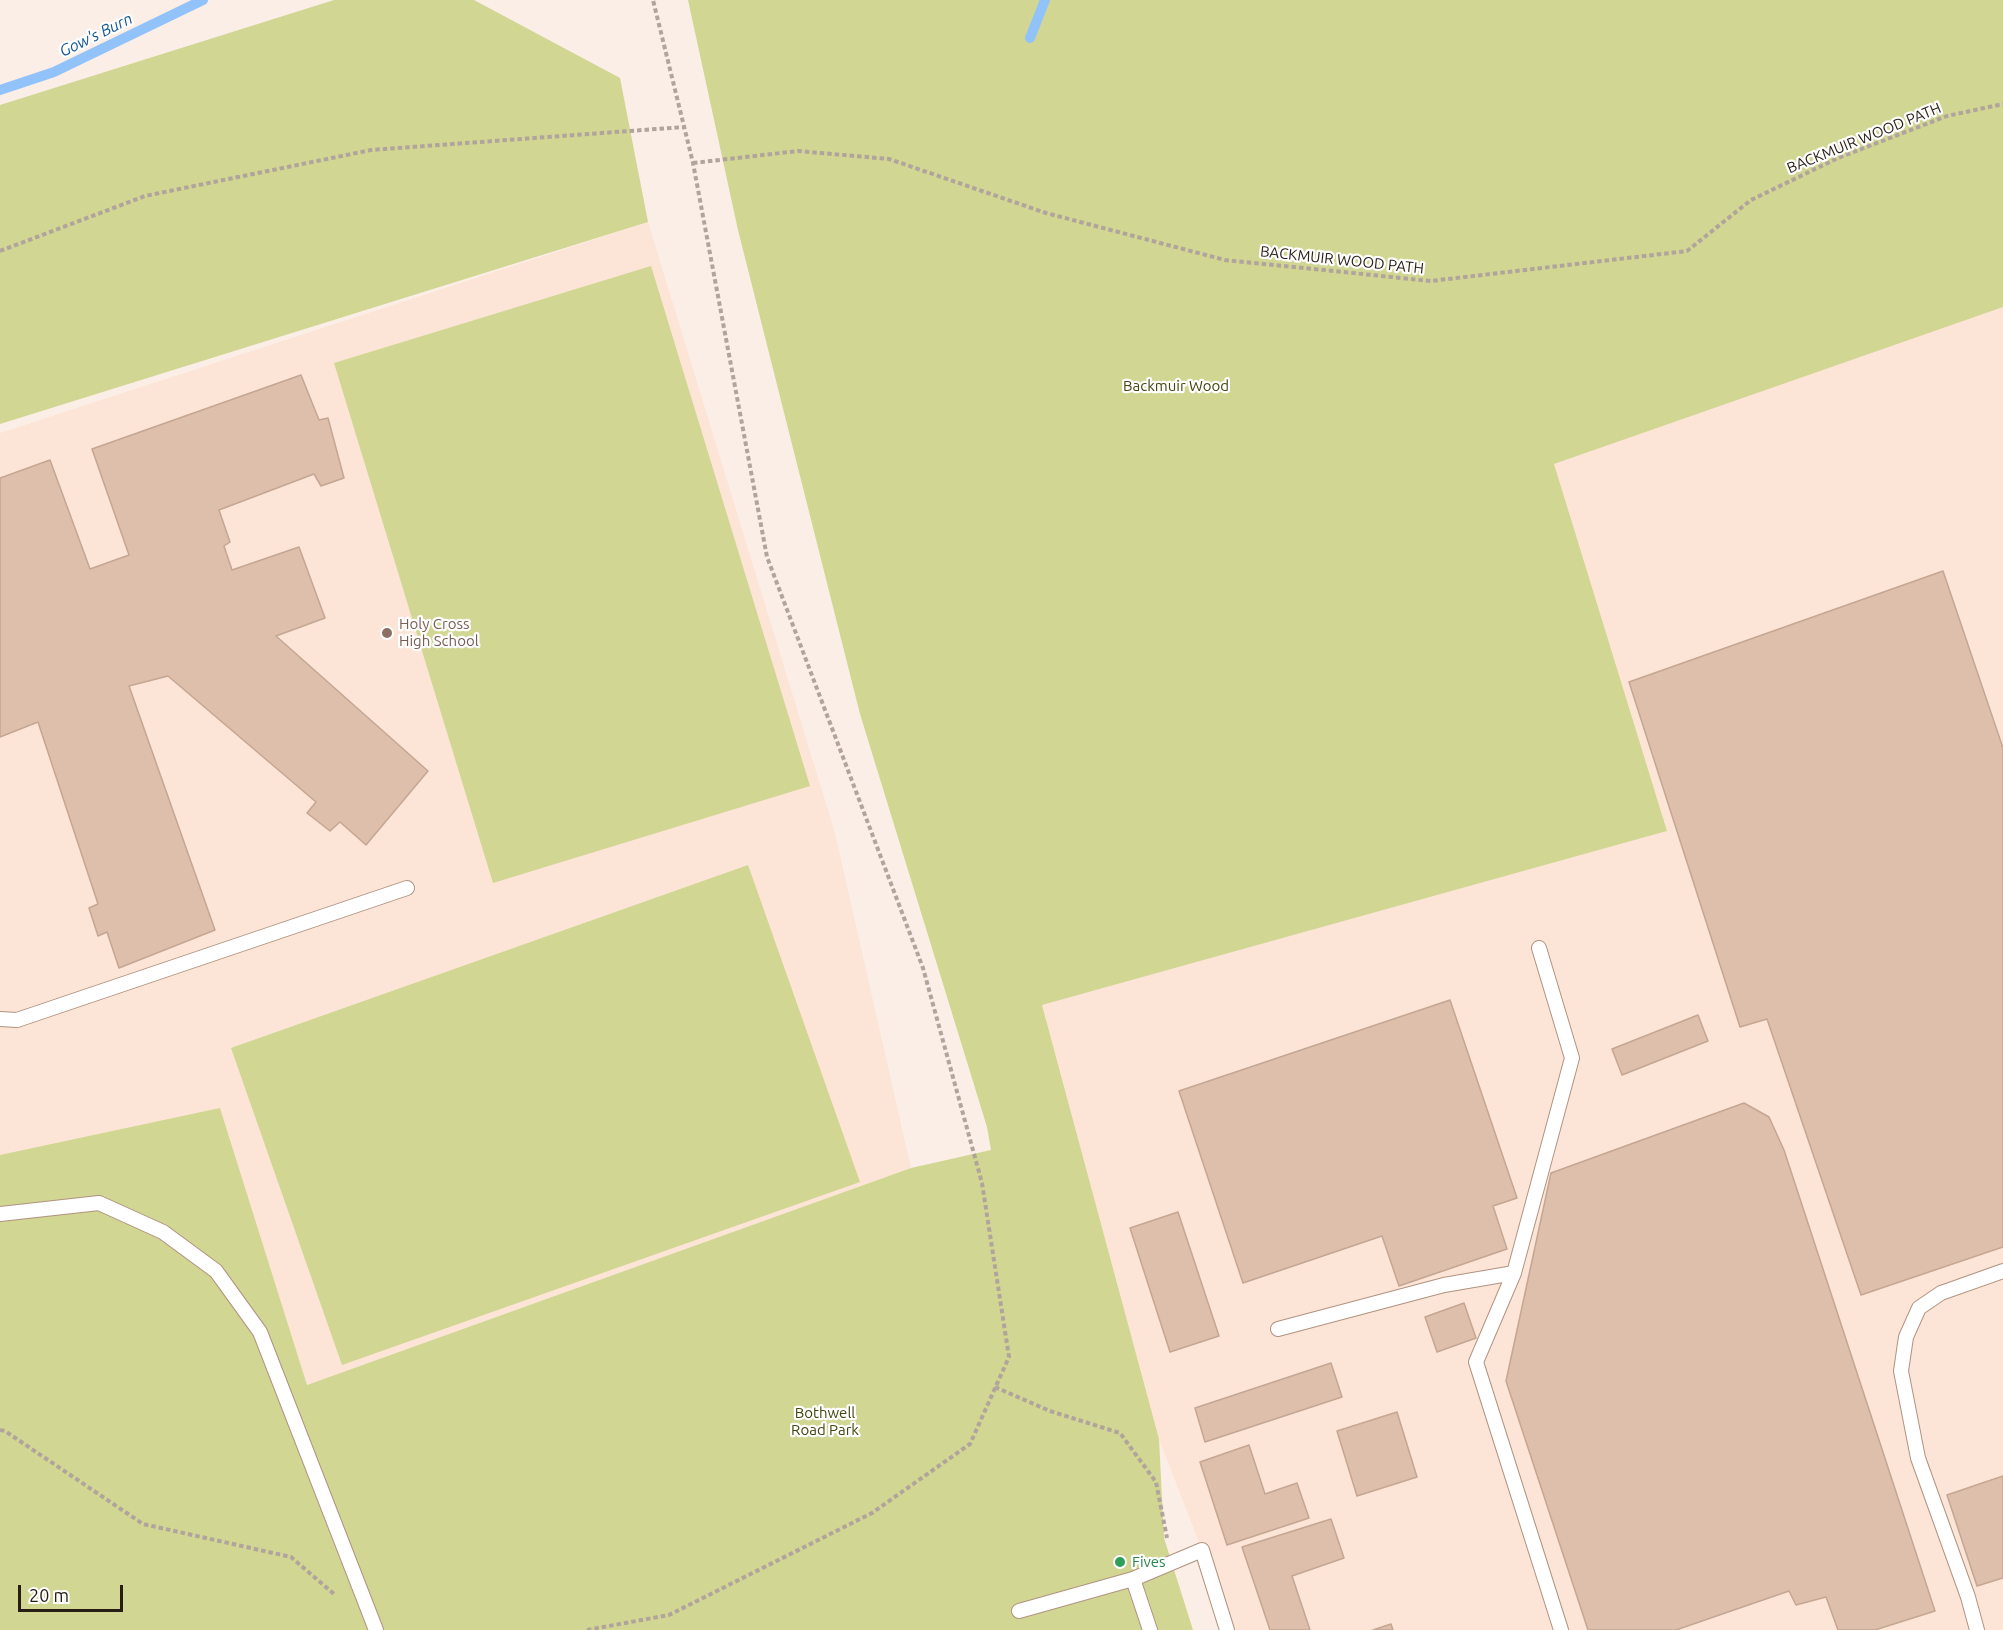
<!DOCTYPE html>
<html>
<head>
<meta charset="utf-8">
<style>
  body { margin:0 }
  #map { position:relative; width:2003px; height:1630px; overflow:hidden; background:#fbeee6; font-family:Ubuntu,sans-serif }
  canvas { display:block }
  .scale { position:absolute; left:18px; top:1585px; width:105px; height:27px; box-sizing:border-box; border:3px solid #281d15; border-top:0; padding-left:8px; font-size:18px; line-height:21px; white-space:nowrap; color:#281d15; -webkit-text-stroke:4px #fefefe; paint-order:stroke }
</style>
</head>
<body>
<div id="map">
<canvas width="2003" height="1630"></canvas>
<div class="scale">20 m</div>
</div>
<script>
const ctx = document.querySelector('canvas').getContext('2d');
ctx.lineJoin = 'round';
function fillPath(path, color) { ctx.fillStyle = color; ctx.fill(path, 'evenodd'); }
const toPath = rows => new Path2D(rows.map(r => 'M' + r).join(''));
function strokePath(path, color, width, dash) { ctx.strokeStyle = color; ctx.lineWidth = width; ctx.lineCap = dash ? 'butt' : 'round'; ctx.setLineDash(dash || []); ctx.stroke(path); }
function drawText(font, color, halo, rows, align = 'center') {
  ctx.font = font + ' Ubuntu,sans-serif'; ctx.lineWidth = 4.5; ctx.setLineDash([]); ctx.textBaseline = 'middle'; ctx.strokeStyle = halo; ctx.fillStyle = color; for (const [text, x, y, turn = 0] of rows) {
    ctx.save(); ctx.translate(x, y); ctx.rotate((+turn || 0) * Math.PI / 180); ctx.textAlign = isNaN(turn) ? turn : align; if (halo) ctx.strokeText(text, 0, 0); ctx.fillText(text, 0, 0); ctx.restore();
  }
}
const built = toPath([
  [648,222,835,833,911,1168,307,1385,220,1108,0,1168,0,433],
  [2003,306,2003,1630,1233,1630,1159,1439,1042,1005,1667,831,1554,464]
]);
const green = toPath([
  [334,0,474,0,620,78,648,222,0,424,0,105],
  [688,0,2003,0,2003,307,1554,464,1667,831,1042,1005,1159,1439,1164,1538,1193,1630,0,1630,0,1155,220,1108,307,1385,911,1168,991,1150,987,1127,860,714,738,230],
  [651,266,810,786,493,883,334,363],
  [748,865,860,1182,342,1365,231,1048]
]);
const stream = toPath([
  [1030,38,1045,0],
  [0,90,54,72,203,0]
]);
const building = toPath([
  [301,375,319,420,328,418,344,478,321,486,314,474,219,510,230,542,224,546,232,570,299,547,325,618,276,636,428,771,366,845,340,822,330,831,307,813,316,802,168,676,129,686,215,930,119,968,107,932,98,936,89,908,98,904,38,722,0,737,0,478,50,460,90,569,129,555,92,449,301,375],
  [1943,571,2003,748,2003,1247,1861,1295,1767,1019,1740,1027,1629,682,1943,571],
  [1450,1000,1517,1198,1493,1206,1507,1249,1399,1286,1382,1236,1243,1283,1179,1091,1450,1000],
  [1698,1015,1708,1041,1622,1075,1612,1049,1698,1015],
  [1744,1103,1769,1117,1784,1150,1935,1611,1875,1630,1838,1630,1826,1597,1796,1605,1789,1591,1676,1630,1588,1630,1506,1381,1551,1173,1744,1103],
  [1178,1212,1219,1336,1170,1352,1130,1228,1178,1212],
  [1464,1303,1476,1338,1437,1352,1425,1317,1464,1303],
  [1331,1363,1342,1397,1205,1442,1195,1408,1331,1363],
  [1397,1412,1417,1477,1357,1496,1337,1431,1397,1412],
  [1249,1445,1265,1494,1297,1483,1309,1518,1227,1545,1200,1462,1249,1445],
  [2003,1476,2003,1578,1977,1586,1947,1495,2003,1476],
  [1331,1519,1344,1558,1292,1576,1310,1630,1270,1630,1242,1547,1331,1519],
  [1391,1624,1393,1630,1373,1630,1391,1624]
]);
const path = toPath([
  [693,163,798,151,889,159,1046,213,1225,260,1431,281,1687,251,1751,200,1838,158,1947,116,2003,104],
  [0,251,145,196,371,150,684,127],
  [995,1387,1050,1411,1120,1433,1156,1482,1167,1538],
  [0,1430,5,1431,143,1524,291,1557,334,1594],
  [587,1630,669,1615,872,1513,970,1444,1009,1357,982,1183,923,968,767,557,693,163,653,0]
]);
const lane = toPath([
  [1539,948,1572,1058,1514,1273,1476,1362,1561,1630],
  [0,1019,17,1020,407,888],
  [0,1214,99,1203,163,1232,216,1271,260,1332,376,1630],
  [1278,1329,1444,1285,1514,1273],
  [1133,1579,1202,1550,1227,1630],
  [1019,1611,1133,1579,1150,1630],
  [1977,1630,1968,1597,1918,1458,1901,1371,1906,1337,1919,1308,1941,1293,2003,1271]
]);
const markers = [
  [387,633,6,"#8d6e63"],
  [1120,1562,6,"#2e9e5b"]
];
const streetNames = [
  ["BACKMUIR WOOD PATH",1864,138,-22],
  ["BACKMUIR WOOD PATH",1342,260,6]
];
const parkNames = [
  ["Backmuir Wood",1176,386],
  ["Bothwell",825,1413],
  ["Road Park",825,1430]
];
const educationNames = [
  ["Holy Cross",399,624],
  ["High School",399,641]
];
const leisureNames = [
  ["Fives",1132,1562]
];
const waterNames = [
  ["Gow's Burn",96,35,-26]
];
fillPath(built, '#fce5d6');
fillPath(green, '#d1d692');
strokePath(stream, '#92c2fa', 10);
fillPath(building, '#debfac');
strokePath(building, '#c4a693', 1.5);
strokePath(lane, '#b09380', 16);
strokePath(path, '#b1a49c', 4, [4.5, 3]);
strokePath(lane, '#fff', 14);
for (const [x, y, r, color] of markers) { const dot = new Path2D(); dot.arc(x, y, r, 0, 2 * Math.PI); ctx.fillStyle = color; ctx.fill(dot); strokePath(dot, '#fefefe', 2); }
drawText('15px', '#281d15', '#fefefe', streetNames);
drawText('15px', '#44460f', '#fefefe', parkNames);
drawText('15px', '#785e54', '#fefefe', educationNames, 'left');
drawText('15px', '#27864d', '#fefefe', leisureNames, 'left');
drawText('italic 16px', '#135697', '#fefefe', waterNames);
</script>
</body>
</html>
